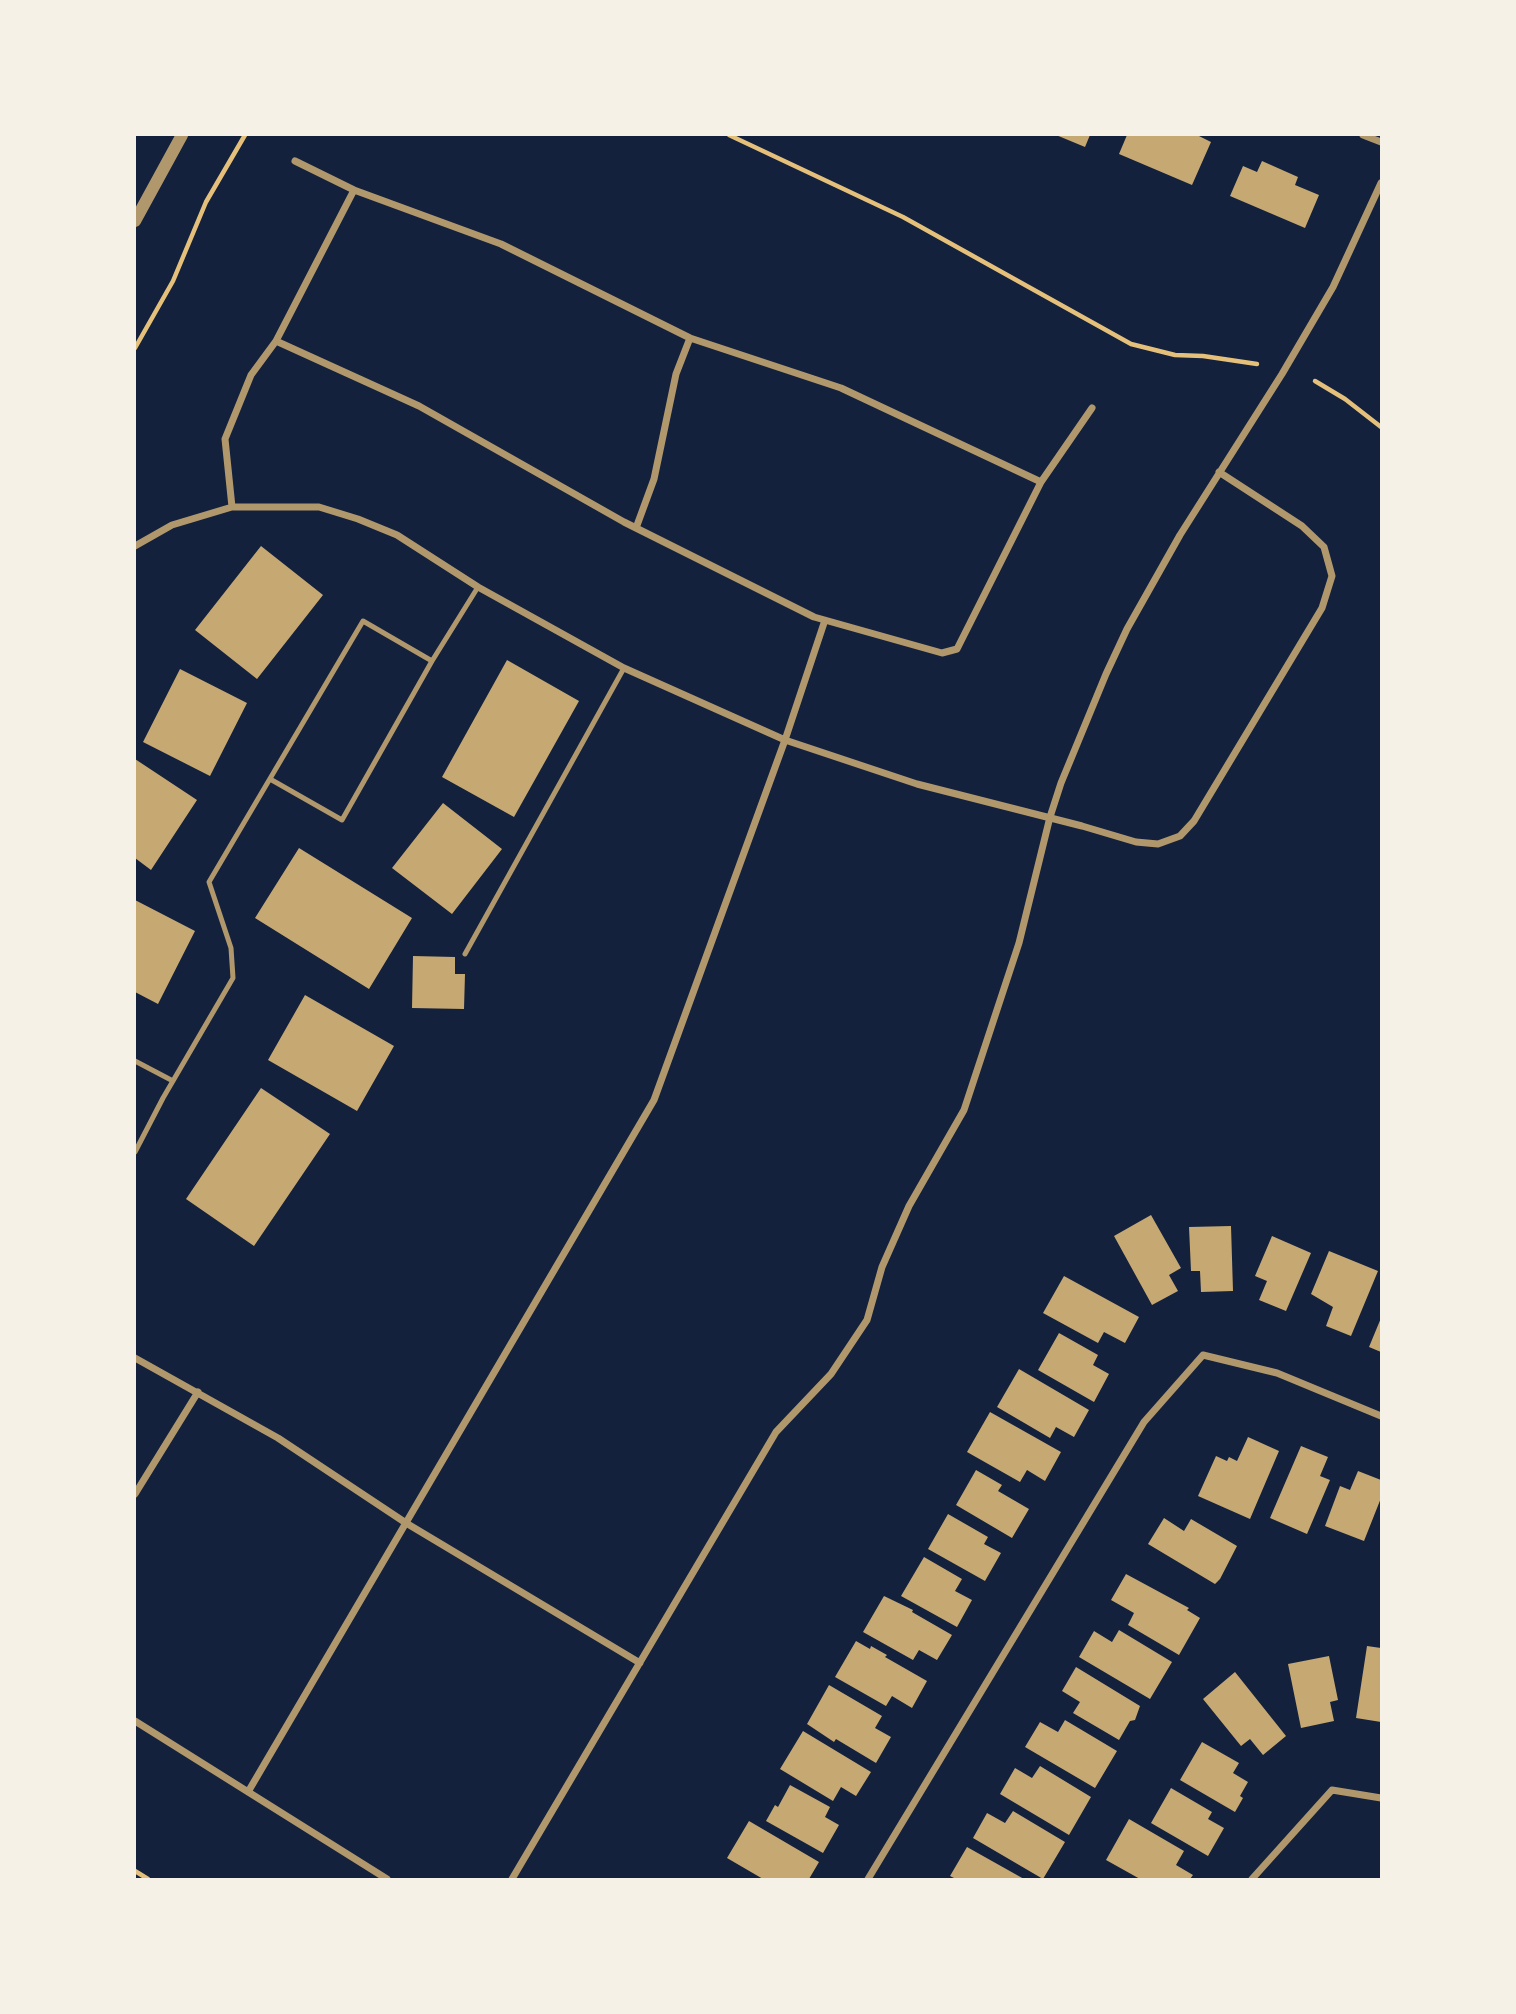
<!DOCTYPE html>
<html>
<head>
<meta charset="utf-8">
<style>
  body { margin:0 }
  #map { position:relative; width:1516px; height:2014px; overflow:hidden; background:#14213d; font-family:Quicksand,sans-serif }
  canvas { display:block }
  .frame { position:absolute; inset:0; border:136px solid #f6f1e7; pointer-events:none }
</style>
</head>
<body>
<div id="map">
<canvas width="1516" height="2014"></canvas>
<div class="frame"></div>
</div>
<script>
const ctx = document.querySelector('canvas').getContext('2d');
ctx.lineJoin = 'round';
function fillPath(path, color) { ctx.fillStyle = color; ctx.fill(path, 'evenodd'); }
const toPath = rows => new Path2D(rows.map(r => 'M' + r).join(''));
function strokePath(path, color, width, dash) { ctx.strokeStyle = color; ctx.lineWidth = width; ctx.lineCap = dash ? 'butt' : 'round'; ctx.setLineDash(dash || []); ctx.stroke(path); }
const building = toPath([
  [1056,135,1090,135,1085,147],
  [1127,135,1197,135,1211,142,1192,185,1119,154],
  [1262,161,1298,177,1295,185,1319,195,1305,228,1230,196,1243,166,1257,172],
  [261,546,323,595,257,679,195,630],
  [507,660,579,701,514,817,442,777],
  [180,669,247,703,210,776,143,742],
  [135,759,197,800,151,870,135,858],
  [443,803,502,849,452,914,392,868],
  [299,848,412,918,369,989,255,918],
  [135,900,195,931,158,1004,135,992],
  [413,956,455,957,455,974,465,974,464,1009,412,1008],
  [305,995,394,1046,357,1111,268,1060],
  [261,1088,330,1134,254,1246,186,1199],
  [1151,1215,1181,1268,1169,1275,1178,1291,1152,1305,1114,1236],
  [1231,1226,1233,1291,1201,1292,1200,1271,1191,1271,1189,1227],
  [1272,1236,1311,1253,1286,1311,1259,1300,1267,1281,1255,1276],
  [1329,1251,1378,1271,1351,1336,1326,1326,1333,1307,1311,1294],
  [1064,1276,1139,1317,1125,1343,1104,1332,1098,1343,1043,1313],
  [1381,1318,1381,1352,1369,1347],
  [1059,1333,1098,1355,1093,1365,1109,1374,1094,1402,1038,1370],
  [1019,1369,1089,1410,1074,1437,1056,1427,1050,1438,997,1407],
  [990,1412,1061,1452,1045,1481,1027,1470,1020,1482,967,1452],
  [1248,1437,1279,1451,1250,1519,1198,1496,1216,1456,1227,1461,1229,1457,1237,1461],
  [1301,1446,1328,1457,1320,1476,1330,1480,1307,1534,1270,1518],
  [976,1470,1002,1485,998,1491,1029,1509,1012,1538,956,1505],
  [1358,1471,1381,1480,1381,1498,1364,1541,1325,1526,1340,1486,1350,1490],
  [948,1514,988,1537,984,1544,1001,1553,985,1581,928,1549],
  [1164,1518,1184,1531,1191,1519,1237,1546,1220,1579,1215,1584,1148,1544],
  [924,1557,962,1579,955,1591,972,1600,957,1627,901,1596],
  [1126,1574,1189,1608,1187,1610,1200,1618,1179,1655,1128,1625,1134,1613,1111,1600],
  [884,1596,913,1610,912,1612,952,1635,937,1660,919,1650,913,1660,863,1632],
  [1119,1630,1172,1662,1150,1699,1079,1657,1094,1631,1112,1642],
  [856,1641,870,1649,871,1646,887,1655,885,1657,927,1681,912,1708,892,1696,886,1706,835,1677],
  [1367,1646,1381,1648,1381,1722,1356,1718],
  [1329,1656,1338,1700,1330,1702,1334,1721,1301,1728,1288,1664],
  [1076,1667,1140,1706,1135,1720,1130,1721,1119,1740,1073,1713,1080,1702,1062,1691],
  [1235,1672,1286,1736,1263,1755,1250,1739,1241,1746,1203,1699],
  [829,1685,882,1716,875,1728,891,1737,876,1763,836,1739,834,1742,807,1724],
  [1065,1720,1117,1751,1095,1788,1025,1747,1040,1722,1058,1732],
  [803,1731,871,1772,856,1796,841,1787,833,1801,780,1769],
  [1202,1742,1239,1763,1233,1773,1248,1782,1240,1796,1243,1798,1235,1812,1180,1780],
  [1040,1766,1091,1797,1069,1835,1000,1794,1015,1768,1032,1778],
  [790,1785,830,1807,825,1817,839,1825,823,1853,766,1821,775,1805,778,1807],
  [1171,1788,1212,1812,1208,1819,1224,1828,1208,1856,1151,1823],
  [1013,1811,1065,1842,1043,1879,973,1838,987,1813,1005,1823],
  [1129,1819,1184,1851,1176,1865,1193,1875,1190,1879,1140,1879,1106,1860],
  [749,1821,819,1862,809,1879,763,1879,727,1858],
  [967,1847,1024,1879,956,1879,950,1876]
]);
const path = toPath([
  [729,135,903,217,1131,344,1175,355,1203,356,1257,364],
  [135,348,173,281,206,202,245,135],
  [1315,381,1345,399,1381,427],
  [135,1871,148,1879]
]);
const service = toPath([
  [270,779,342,820,432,661],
  [465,954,624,668],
  [135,1061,173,1081],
  [135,1152,163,1098,233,978,231,948,209,882,363,621,432,661,478,587]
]);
const minor = toPath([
  [1363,135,1381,142],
  [295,161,354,190,501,244,690,338,841,388,1041,482],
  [276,341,419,406,624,522,814,617,942,653,957,649,1041,482,1092,408],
  [232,507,225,439,251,375,276,341,354,190],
  [636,528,654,479,676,374,690,338],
  [135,546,172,525,232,507,319,507,358,519,397,535,478,587,624,668,785,740,917,784,1082,826,1136,842,1158,844,1180,836,1194,821,1322,608,1332,576,1324,547,1302,526,1219,472],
  [135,1358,278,1438,406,1523,640,1663],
  [135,1494,198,1392],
  [135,1721,387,1879],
  [248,1792,654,1100,785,740,825,620],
  [512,1879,776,1432,831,1374,867,1320,882,1267,909,1206,964,1110,1019,943,1050,817,1061,783,1106,674,1127,629,1180,535,1282,374,1333,287,1381,183],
  [868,1879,1144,1422,1203,1355,1277,1373,1381,1416],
  [1252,1879,1332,1790,1381,1798]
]);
const tertiary = toPath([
  [135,221,182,135]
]);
fillPath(building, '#c6a872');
strokePath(path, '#e5c07b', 4.5);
strokePath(service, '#b1986c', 5);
strokePath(minor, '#b1986c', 7);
strokePath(tertiary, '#b1986c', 12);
</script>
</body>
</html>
